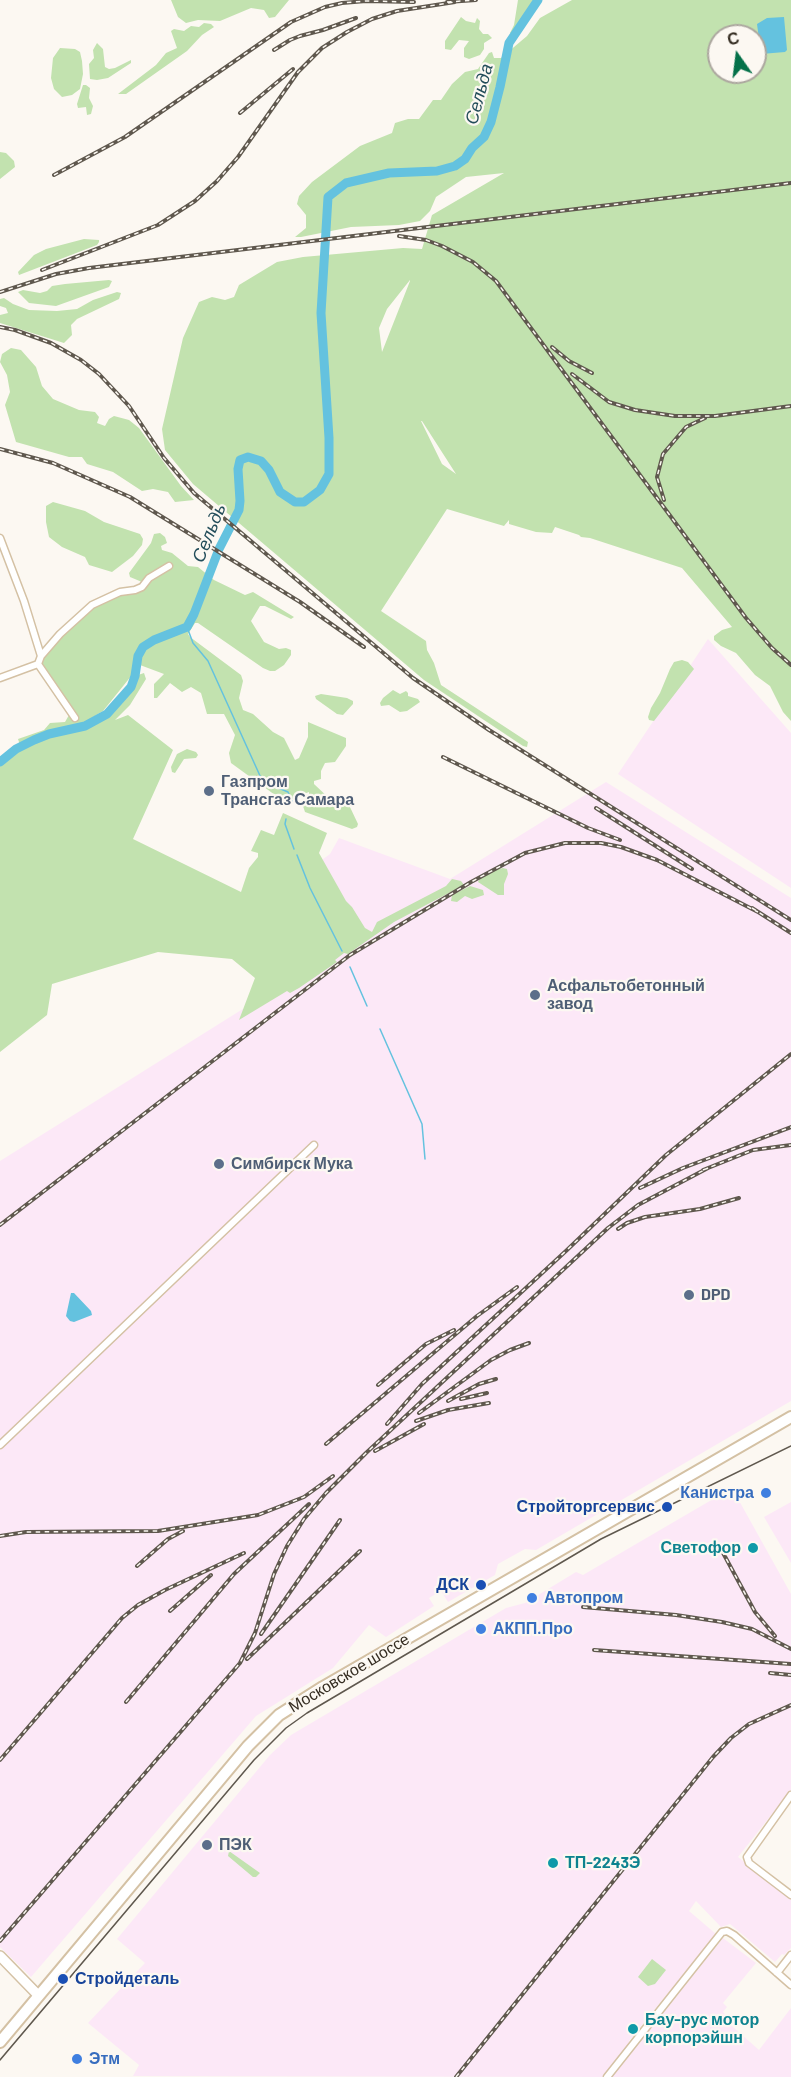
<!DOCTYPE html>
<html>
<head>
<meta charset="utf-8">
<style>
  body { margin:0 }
  #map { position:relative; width:791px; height:2077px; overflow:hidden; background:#fcf8f2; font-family:Barlow,sans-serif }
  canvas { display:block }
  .north { position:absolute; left:707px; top:24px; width:60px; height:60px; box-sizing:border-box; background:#fcf8f2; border:2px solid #aca79f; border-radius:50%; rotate:346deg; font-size:16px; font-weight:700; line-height:24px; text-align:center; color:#352d22 }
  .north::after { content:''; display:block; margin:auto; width:21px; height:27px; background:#057149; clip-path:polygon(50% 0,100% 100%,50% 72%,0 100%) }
</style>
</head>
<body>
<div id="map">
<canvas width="791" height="2077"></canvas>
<div class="north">С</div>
</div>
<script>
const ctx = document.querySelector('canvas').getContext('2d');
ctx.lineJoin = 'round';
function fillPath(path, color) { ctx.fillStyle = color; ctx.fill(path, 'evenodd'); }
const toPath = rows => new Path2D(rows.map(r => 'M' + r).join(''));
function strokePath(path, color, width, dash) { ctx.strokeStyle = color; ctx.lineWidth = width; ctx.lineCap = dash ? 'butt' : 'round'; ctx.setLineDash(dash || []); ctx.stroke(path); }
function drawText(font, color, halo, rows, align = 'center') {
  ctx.font = font + ' Barlow,sans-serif'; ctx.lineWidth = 4.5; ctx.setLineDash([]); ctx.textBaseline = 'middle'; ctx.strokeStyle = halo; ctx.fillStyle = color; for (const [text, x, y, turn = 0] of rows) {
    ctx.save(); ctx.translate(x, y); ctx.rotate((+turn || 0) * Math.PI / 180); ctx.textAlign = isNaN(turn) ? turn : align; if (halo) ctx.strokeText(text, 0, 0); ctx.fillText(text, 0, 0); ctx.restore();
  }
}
const industrial = toPath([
  [708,639,791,733,791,888,618,774],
  [606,782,791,898,791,1401,536,1550,525,1549,498,1564,495,1575,448,1602,441,1591,429,1598,434,1606,386,1637,369,1625,333,1668,256,1716,31,1977,0,1947,0,1161,361,935,319,862,330,854,339,838,450,879],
  [732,1488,791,1594,791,1790,738,1857,791,1899,791,1948,784,1955,782,1954,775,1962,730,1924,721,1927,696,1901,689,1911,716,1934,629,2041,630,2042,602,2077,133,2076,139,2065,88,2023,145,1963,117,1939,270,1755,291,1735,506,1608,525,1603,576,1572,583,1575],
  [791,1502,791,1563,764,1517],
  [723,1938,756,1963,723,2003,727,2007,723,2012,725,2014,723,2018,759,2050,791,2008,791,2077,612,2077]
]);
const green = toPath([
  [171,0,289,0,275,17,269,18,264,10,251,8,220,21,198,20,186,23,178,17],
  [518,0,535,0,525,21,513,34,510,33,514,25],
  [572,0,791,0,791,721,783,712,770,686,755,675,736,653,721,646,714,640,714,636,722,630,732,627,682,568,590,538,581,537,579,535,555,527,552,533,536,532,509,524,509,520,504,526,447,509,381,611,426,641,427,650,434,663,441,685,528,742,527,747,523,746,424,680,193,484,165,450,162,429,183,338,199,302,212,297,225,300,234,297,239,285,277,262,303,257,403,248,422,249,432,215,504,173,466,177,436,197,430,211,420,221,399,225,351,227,301,237,295,237,306,228,306,215,297,204,299,196,312,182,360,146,392,133,395,123,408,119,419,119,433,100,441,100,452,84,465,72,478,69,489,53,492,52,494,58,501,58,527,36,540,18],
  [719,36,755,36,755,72,719,72],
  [410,280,410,281,382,352,379,328,387,309],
  [421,421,422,421,456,474,442,464],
  [461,17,466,21,475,23,477,18,480,21,479,29,483,34,488,34,492,38,484,43,484,49,480,55,469,59,464,57,464,48,469,41,459,40,451,50,445,49,445,41],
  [204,23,211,24,214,27,202,35,187,51,126,94,118,94,156,65,166,53,177,48,171,31,174,29,184,31,191,26,199,27],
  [97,43,103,49,105,67,109,69,115,68,131,60,131,63,108,78,97,80,90,79,89,64,94,58,93,50],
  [60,48,75,49,80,52,82,61,83,74,80,89,72,95,62,97,54,89,51,78,53,58],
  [83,85,86,85,90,88,89,98,93,106,91,114,87,115,86,107,78,108,77,104],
  [0,152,6,153,14,161,15,167,0,179],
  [84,239,99,240,99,242,97,245,19,275,18,272,34,255,46,249],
  [109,280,112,281,109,287,56,306,29,303,18,292,23,290,40,293,47,291,52,286,65,284],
  [117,292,121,293,119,299,77,319,71,325,72,335,64,343,0,323,0,315,8,313,6,308,0,306,0,299,4,298,13,304,29,310,57,311,77,309,93,300],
  [11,348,21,350,36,367,42,386,53,399,79,410,95,412,99,417,97,423,105,426,109,419,114,416,129,420,139,428,181,486,194,500,175,502,168,492,153,489,142,491,113,472,87,464,82,457,69,457,16,442,5,405,10,392,7,375,0,362,2,354],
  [53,502,85,511,104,522,140,534,143,539,142,545,133,556,112,572,89,565,85,557,62,547,49,537,46,522,46,506],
  [160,533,165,537,167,543,161,546,162,550,172,553,188,566,198,567,214,580,245,595,253,592,294,617,291,619,265,606,260,606,251,621,264,642,279,649,286,648,291,650,291,655,284,665,275,671,270,671,263,668,198,623,195,623,188,634,190,637,241,675,243,681,239,698,243,710,253,714,273,732,284,738,295,760,299,758,308,737,308,722,346,738,346,746,335,762,325,763,321,771,321,779,314,781,314,784,331,800,344,801,349,805,358,824,357,827,352,829,305,812,303,806,309,799,309,792,301,795,296,800,275,795,231,763,229,753,235,735,224,714,207,714,201,693,191,687,182,692,170,683,157,698,154,698,154,684,164,674,140,665,134,667,132,675,103,711,93,717,107,714,131,687,135,676,144,673,146,679,130,705,115,720,128,715,173,750,133,839,241,892,249,868,258,857,258,853,251,851,261,830,274,835,283,813,327,833,319,853,346,901,352,907,365,928,372,932,377,922,446,886,452,879,461,881,464,885,394,922,348,954,344,953,335,960,337,962,299,988,290,993,287,991,239,1020,255,978,232,959,158,952,52,984,47,1015,0,1052,0,762,20,745,18,739,44,730,50,723,65,722,69,715,76,717,42,665,43,657,67,631,92,608,120,594,135,592,142,582,130,577,129,573,151,543,154,534],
  [682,660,688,662,694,669,654,721,649,720,648,717,651,708,660,693,670,669,674,662],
  [393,690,400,694,406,691,408,693,408,696,418,699,420,702,407,711,400,712,389,705,381,706,380,703,383,698],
  [321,694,347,698,353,701,353,704,343,715,337,714,316,699,315,696],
  [187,749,196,752,198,755,196,758,184,759,175,773,172,772,171,767,177,754],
  [503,868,507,869,508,874,504,884,504,895,498,895,478,882,480,878,494,870],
  [470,886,483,890,484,895,472,899,465,896,457,902,451,901,452,895],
  [229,1851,260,1873,256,1877,253,1877,228,1856],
  [652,1959,666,1970,655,1984,648,1986,638,1977]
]);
const water = toPath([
  [784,17,787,50,785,52,761,54,757,24,767,18],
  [71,1293,74,1293,91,1311,92,1315,74,1322,70,1321,66,1316]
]);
const stream = toPath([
  [187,627,193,643,208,661,261,778,269,784,288,792,292,801],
  [286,819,285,824,294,849],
  [297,855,310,888,342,951],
  [350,967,367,1006],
  [380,1029,422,1124,425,1159]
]);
const river = toPath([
  [0,762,16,749,34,740,49,734,85,726,107,714,131,687,135,676,138,656,143,647,154,640,187,627,194,614,219,549,239,510,240,501,238,469,240,460,248,457,261,461,269,470,280,492,295,502,304,502,320,490,329,474,329,438,321,313,328,197,346,183,389,173,437,171,455,166,465,159,472,148,484,137,491,122,500,87,509,43,538,0]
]);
const minor = toPath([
  [0,538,24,601,41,656],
  [38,664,75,718],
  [0,678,38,664,41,656,60,634,92,605,120,592,135,590,142,587,149,578,169,566],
  [0,1445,314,1145],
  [791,1795,747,1857,749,1863,791,1895],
  [777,1973,791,1955],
  [607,2077,722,1932,727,1931,734,1935,791,1985]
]);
const secondary = toPath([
  [0,1956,38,1995]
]);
const primary = toPath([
  [0,2042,248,1746,279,1715,323,1687,791,1417]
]);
const tram = toPath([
  [0,2060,254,1760,286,1728,307,1713,601,1539,791,1446]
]);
const rail = toPath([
  [447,2,476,0],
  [274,50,290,40,300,36,323,30,356,18],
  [240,113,293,69],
  [54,175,125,137,291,22,325,7,342,3,366,1,414,2],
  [399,236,426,240,442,246,473,262,496,281,746,618,772,648,791,665],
  [42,270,158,225,195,201,217,181,238,157,298,72,322,48,347,32,372,19,397,11,455,2],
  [0,292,56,274,89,268,791,183],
  [0,327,15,330,51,343,81,360,99,374,129,406,164,458,194,493,413,678,489,730,791,920],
  [552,347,569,361,592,373],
  [572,374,609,402,635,410,675,416,715,416,791,406],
  [0,449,53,463,130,497,300,602,364,647],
  [664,500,657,477,663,454,686,427,705,418],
  [443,757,588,828,620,840],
  [596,808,692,869],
  [752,908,791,933],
  [703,1170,753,1150,791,1145],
  [640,1188,683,1168,791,1127],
  [0,1225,350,955,471,882,525,853,565,843,601,843,621,847,657,860,758,912],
  [618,1229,627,1223,645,1217,700,1209,739,1198],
  [378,1385,426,1344,454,1330],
  [461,1399,487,1393],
  [448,1401,479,1384,496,1379],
  [419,1413,491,1360,510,1350,529,1343],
  [416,1421,448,1410,489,1403],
  [387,1424,422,1384,567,1250,666,1155,791,1054],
  [326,1444,477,1316,517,1287],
  [375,1451,424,1424],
  [0,1536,26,1532,158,1531,258,1515,304,1497,333,1476],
  [722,1551,755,1612,775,1636],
  [137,1566,168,1539,183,1531],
  [583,1607,676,1615,722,1622,752,1629,791,1649],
  [170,1611,211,1575],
  [261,1634,340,1520],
  [594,1650,791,1664],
  [247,1659,360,1551],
  [770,1673,791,1675],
  [126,1702,234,1574,309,1504],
  [0,1760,122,1618,138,1605,165,1590,244,1553],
  [0,1941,240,1663,255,1633,274,1574,287,1546,304,1519,326,1493,366,1453,608,1228,638,1205,708,1168],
  [456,2077,713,1757,731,1738,749,1724,791,1705]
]);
const markers = [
  [209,791,6,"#5c6f8a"],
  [535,995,6,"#5c6f8a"],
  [219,1164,6,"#5c6f8a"],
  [689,1295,6,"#5c6f8a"],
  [766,1493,6,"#3f7fe0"],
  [667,1507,6,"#1a4fb4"],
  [753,1548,6,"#0f9aa8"],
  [481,1585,6,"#1a4fb4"],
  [532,1598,6,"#3f7fe0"],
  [481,1629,6,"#3f7fe0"],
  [207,1845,6,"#5c6f8a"],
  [553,1863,6,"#0f9aa8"],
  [63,1979,6,"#1a4fb4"],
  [633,2029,6,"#0f9aa8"],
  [77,2059,6,"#3f7fe0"]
];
const serviceNames = [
  ["Газпром",221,782],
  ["Трансгаз Самара",221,800],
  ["Асфальтобетонный",547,986],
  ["завод",547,1004],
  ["Симбирск Мука",231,1164],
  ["DPD",701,1295],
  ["ПЭК",219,1845]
];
const shopNames = [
  ["Канистра",754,1493,"right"],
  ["Автопром",544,1598],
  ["АКПП.Про",493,1629],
  ["Этм",89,2059]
];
const transitNames = [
  ["Стройторгсервис",655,1507],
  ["ДСК",469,1585],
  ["Стройдеталь",75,1979,"left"]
];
const cultureNames = [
  ["Светофор",741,1548,"right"],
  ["ТП-2243Э",565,1863],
  ["Бау-рус мотор",645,2020],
  ["корпорэйшн",645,2038]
];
const streetNames = [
  ["Московское шоссе",349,1673,-31]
];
const waterNames = [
  ["Сельда",479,94,-75],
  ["Сельдь",209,533,-68]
];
fillPath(industrial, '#fce8f7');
fillPath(green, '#c2e2af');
fillPath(water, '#64c2df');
strokePath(stream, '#64c2df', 1.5);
strokePath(river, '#64c2df', 9);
strokePath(minor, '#d4c1a4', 9);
strokePath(secondary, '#d4c1a4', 12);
strokePath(primary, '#d4c1a4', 14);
strokePath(minor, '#fff', 6);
strokePath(secondary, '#fff', 9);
strokePath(primary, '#fff', 10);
strokePath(tram, '#5f584e', 1.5);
strokePath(rail, '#5f584e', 4);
strokePath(rail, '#fcf8f2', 1.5, [4.5]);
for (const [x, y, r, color] of markers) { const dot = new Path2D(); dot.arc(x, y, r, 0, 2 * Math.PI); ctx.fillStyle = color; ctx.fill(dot); strokePath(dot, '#fcf8f2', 2); }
drawText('bold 16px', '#4e5e75', '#fcf8f2', serviceNames, 'left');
drawText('bold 16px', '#366cbe', '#fcf8f2', shopNames, 'left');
drawText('bold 16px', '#164399', '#fcf8f2', transitNames, 'right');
drawText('bold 16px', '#0d838f', '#fcf8f2', cultureNames, 'left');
drawText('16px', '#352d22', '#fcf8f2', streetNames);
drawText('italic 18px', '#234d5a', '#fcf8f2', waterNames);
</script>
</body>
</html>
